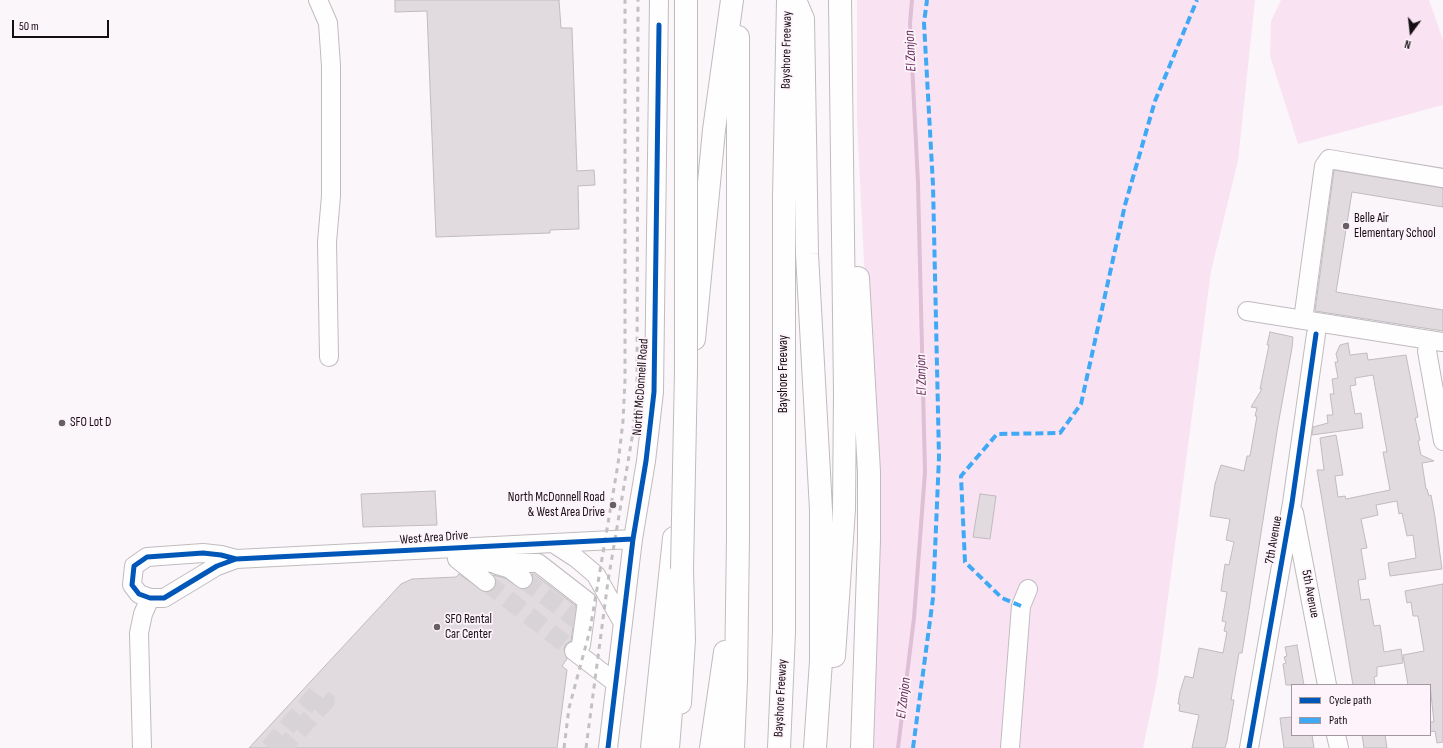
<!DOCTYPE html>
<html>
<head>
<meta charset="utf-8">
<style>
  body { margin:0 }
  #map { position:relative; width:1443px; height:748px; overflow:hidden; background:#fbf6fa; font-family:"Sofia Sans Condensed",sans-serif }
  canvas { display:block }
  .legend { position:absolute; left:1291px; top:684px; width:140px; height:52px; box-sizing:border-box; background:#fef3fb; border:1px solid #a1979e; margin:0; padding:5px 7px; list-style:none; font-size:12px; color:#150e13 }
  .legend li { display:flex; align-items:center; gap:8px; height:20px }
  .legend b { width:20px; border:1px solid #a1979e }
  .north { position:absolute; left:1391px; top:12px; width:40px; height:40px; -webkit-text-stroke:3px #fef3fb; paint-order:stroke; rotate:195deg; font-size:11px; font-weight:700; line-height:16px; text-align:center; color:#150e13 }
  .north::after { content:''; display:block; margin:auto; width:14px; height:18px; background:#150e13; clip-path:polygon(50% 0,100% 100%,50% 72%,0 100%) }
  .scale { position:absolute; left:12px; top:20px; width:97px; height:18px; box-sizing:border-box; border:2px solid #150e13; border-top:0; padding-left:5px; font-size:12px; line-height:14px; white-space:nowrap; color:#150e13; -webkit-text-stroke:3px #fef3fb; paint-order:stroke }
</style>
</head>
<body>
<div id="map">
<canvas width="1443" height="748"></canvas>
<ul class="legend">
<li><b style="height:5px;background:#0057b8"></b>Cycle path</li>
<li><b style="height:5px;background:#3fa9f5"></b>Path</li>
</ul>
<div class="north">N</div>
<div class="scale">50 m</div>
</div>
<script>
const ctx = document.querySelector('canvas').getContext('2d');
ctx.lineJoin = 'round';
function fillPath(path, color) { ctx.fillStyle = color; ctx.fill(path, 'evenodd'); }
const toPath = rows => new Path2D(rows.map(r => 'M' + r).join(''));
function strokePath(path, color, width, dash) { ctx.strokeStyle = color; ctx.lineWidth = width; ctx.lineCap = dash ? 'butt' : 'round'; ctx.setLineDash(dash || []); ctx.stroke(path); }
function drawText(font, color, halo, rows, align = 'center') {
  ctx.font = font + ' "Sofia Sans Condensed",sans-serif'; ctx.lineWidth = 3.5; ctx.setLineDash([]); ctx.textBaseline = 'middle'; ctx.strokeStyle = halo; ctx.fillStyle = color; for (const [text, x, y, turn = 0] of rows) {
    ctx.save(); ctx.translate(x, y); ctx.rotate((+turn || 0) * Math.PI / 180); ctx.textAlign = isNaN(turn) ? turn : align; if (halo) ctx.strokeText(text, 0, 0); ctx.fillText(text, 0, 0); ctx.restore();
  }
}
const green = toPath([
  [857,0,1255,0,1238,161,1211,271,1157,681,1143,748,858,748,874,464,857,121],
  [1281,0,1429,0,1443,40,1443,105,1298,144,1270,56,1271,21]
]);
const stream = toPath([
  [898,748,914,618,925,472,918,183,910,23,912,0]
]);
const building = toPath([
  [395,0,559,0,561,28,572,28,577,171,594,170,595,185,578,186,579,229,550,230,550,233,436,237,427,11,395,12,395,0],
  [1334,170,1443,188,1443,207,1352,192,1336,292,1443,310,1443,331,1315,311,1334,170],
  [1270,332,1293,337,1292,348,1278,425,1244,641,1242,653,1239,653,1231,700,1234,700,1227,741,1225,748,1192,748,1199,715,1179,711,1180,704,1178,704,1180,692,1185,676,1193,678,1199,648,1223,653,1227,632,1224,631,1226,622,1222,621,1227,592,1221,591,1225,564,1229,565,1234,542,1226,540,1230,519,1210,516,1215,484,1221,465,1244,471,1247,456,1250,456,1257,416,1255,416,1257,408,1251,407,1262,389,1260,389,1269,345,1267,345,1270,332],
  [1348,343,1350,355,1367,353,1368,360,1406,355,1418,417,1415,418,1420,440,1418,441,1421,455,1434,461,1422,463,1426,489,1427,489,1429,496,1431,495,1435,517,1442,569,1390,576,1388,563,1416,558,1413,535,1407,536,1402,513,1399,514,1397,501,1376,505,1378,515,1361,519,1367,548,1361,549,1366,579,1358,580,1361,600,1369,599,1374,626,1380,625,1384,652,1401,649,1403,663,1377,667,1377,676,1374,677,1375,685,1353,685,1317,470,1324,470,1320,438,1336,435,1343,475,1335,476,1338,497,1345,496,1346,499,1390,490,1383,452,1387,452,1373,375,1355,378,1356,385,1350,386,1355,414,1361,413,1363,428,1312,435,1313,427,1328,423,1327,415,1333,415,1330,394,1334,394,1332,379,1338,378,1335,362,1338,362,1336,354,1340,345,1348,343],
  [435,491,437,525,363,527,361,494,435,491],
  [980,494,996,496,990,539,973,537,980,494],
  [459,574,485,592,494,588,496,583,493,575,505,578,522,589,531,586,533,580,532,574,534,574,576,606,571,641,566,644,564,649,567,659,562,666,567,670,557,748,249,748,401,584,412,579,456,577,459,574],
  [1443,584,1443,742,1437,743,1435,731,1430,732,1430,722,1434,722,1430,685,1408,685,1403,655,1424,651,1418,616,1413,616,1411,602,1407,603,1405,591,1443,584],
  [1297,645,1304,685,1286,685,1283,664,1286,663,1284,657,1287,656,1285,647,1297,645],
  [1292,717,1292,735,1312,735,1314,748,1284,748,1280,718,1292,717],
  [1362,735,1385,735,1387,748,1364,748,1362,735]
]);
const minorTunnel = toPath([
  [523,579,582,624],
  [486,582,574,651],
  [269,748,317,693,326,701,283,748]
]);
const minor = toPath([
  [318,0,328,23,331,66,331,196,327,242,329,357],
  [1247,311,1443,342],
  [1303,320,1324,166,1329,159,1443,178],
  [1427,351,1443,441],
  [1294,513,1327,685],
  [553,543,576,558,596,575,623,623],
  [236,559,221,555,203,553,147,557,134,566,132,585,139,594,150,598,164,598,217,566,236,559,633,539],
  [457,559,486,582],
  [459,560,492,563,538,563,587,601,581,645,576,652],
  [497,565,510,569,523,579],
  [574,651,616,683],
  [1336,735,1339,748],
  [142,748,139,633,143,614,150,598],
  [608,748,633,539,646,461,654,392,659,0],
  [1010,748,1021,606,1028,589],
  [1249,748,1292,503,1316,334]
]);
const highway = toPath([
  [795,0,803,19,807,254,821,510,821,661,815,748],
  [858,278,869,472,869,540,862,748],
  [694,339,714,130,732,0],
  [834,656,844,509,845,393,840,0],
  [680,703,684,639,682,570],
  [652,748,674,538],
  [668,748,673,686],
  [711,748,725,652],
  [733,748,736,680,738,537,738,37],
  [779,748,784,632,784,197,788,0]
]);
const rail = toPath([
  [564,748,569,708,590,630,618,464,623,421,625,380,625,0],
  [586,748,608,581,632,438,637,394,638,0]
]);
const highwayBridge = toPath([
  [682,569,686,370,686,0]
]);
const quiet = toPath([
  [1021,606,1002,598,965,562,961,476,997,434,1060,433,1081,404,1125,205,1155,101,1197,0],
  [913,748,933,598,939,457,933,185,924,23,927,0]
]);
const cycleway = toPath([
  [236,559,221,555,203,553,147,557,134,566,132,585,139,594,150,598,164,598,217,566,236,559,633,539],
  [608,748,633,539,646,461,654,392,659,25],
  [1249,748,1292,503,1316,334]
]);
const markers = [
  [1346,226,4,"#665f64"],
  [62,423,4,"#665f64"],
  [613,505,4,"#665f64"],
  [437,627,4,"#665f64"]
];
const streetNames = [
  ["Bayshore Freeway",787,50,-89],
  ["Bayshore Freeway",784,374,-90],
  ["North McDonnell Road",641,387,-86],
  ["West Area Drive",434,538,-4],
  ["7th Avenue",1274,540,-80],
  ["5th Avenue",1310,594,79],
  ["Bayshore Freeway",781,698,-87]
];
const poiNames = [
  ["Belle Air",1354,219],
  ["Elementary School",1354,234],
  ["SFO Lot D",70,423],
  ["North McDonnell Road",605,498,"right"],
  ["& West Area Drive",605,513,"right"],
  ["SFO Rental",445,620],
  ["Car Center",445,635]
];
const waterNames = [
  ["El Zanjon",911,51,-93],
  ["El Zanjon",922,375,-91],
  ["El Zanjon",904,698,-83]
];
fillPath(green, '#f9e3f3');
strokePath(stream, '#debfd6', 4);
fillPath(building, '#e1dbdf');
strokePath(building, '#c0bbbf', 1);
strokePath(minorTunnel, '#d8d3d7', 18, [18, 9]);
strokePath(minor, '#c0bbbf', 20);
strokePath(highway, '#c0bbbf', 24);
strokePath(minor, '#fefefe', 18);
strokePath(highway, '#fefefe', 22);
strokePath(rail, '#c2c0c2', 3, [5, 5]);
strokePath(highwayBridge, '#c0bbbf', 24, []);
strokePath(highwayBridge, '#fefefe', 22);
strokePath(quiet, '#3fa9f5', 4, [8, 4]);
strokePath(cycleway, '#0057b8', 5);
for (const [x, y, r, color] of markers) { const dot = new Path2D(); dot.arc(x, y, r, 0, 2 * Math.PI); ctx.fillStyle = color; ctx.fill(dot); strokePath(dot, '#fef3fb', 1.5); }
drawText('13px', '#150e13', '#fef3fb', streetNames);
drawText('13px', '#150e13', '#fef3fb', poiNames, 'left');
drawText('italic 14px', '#642f59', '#fef3fb', waterNames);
</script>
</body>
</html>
